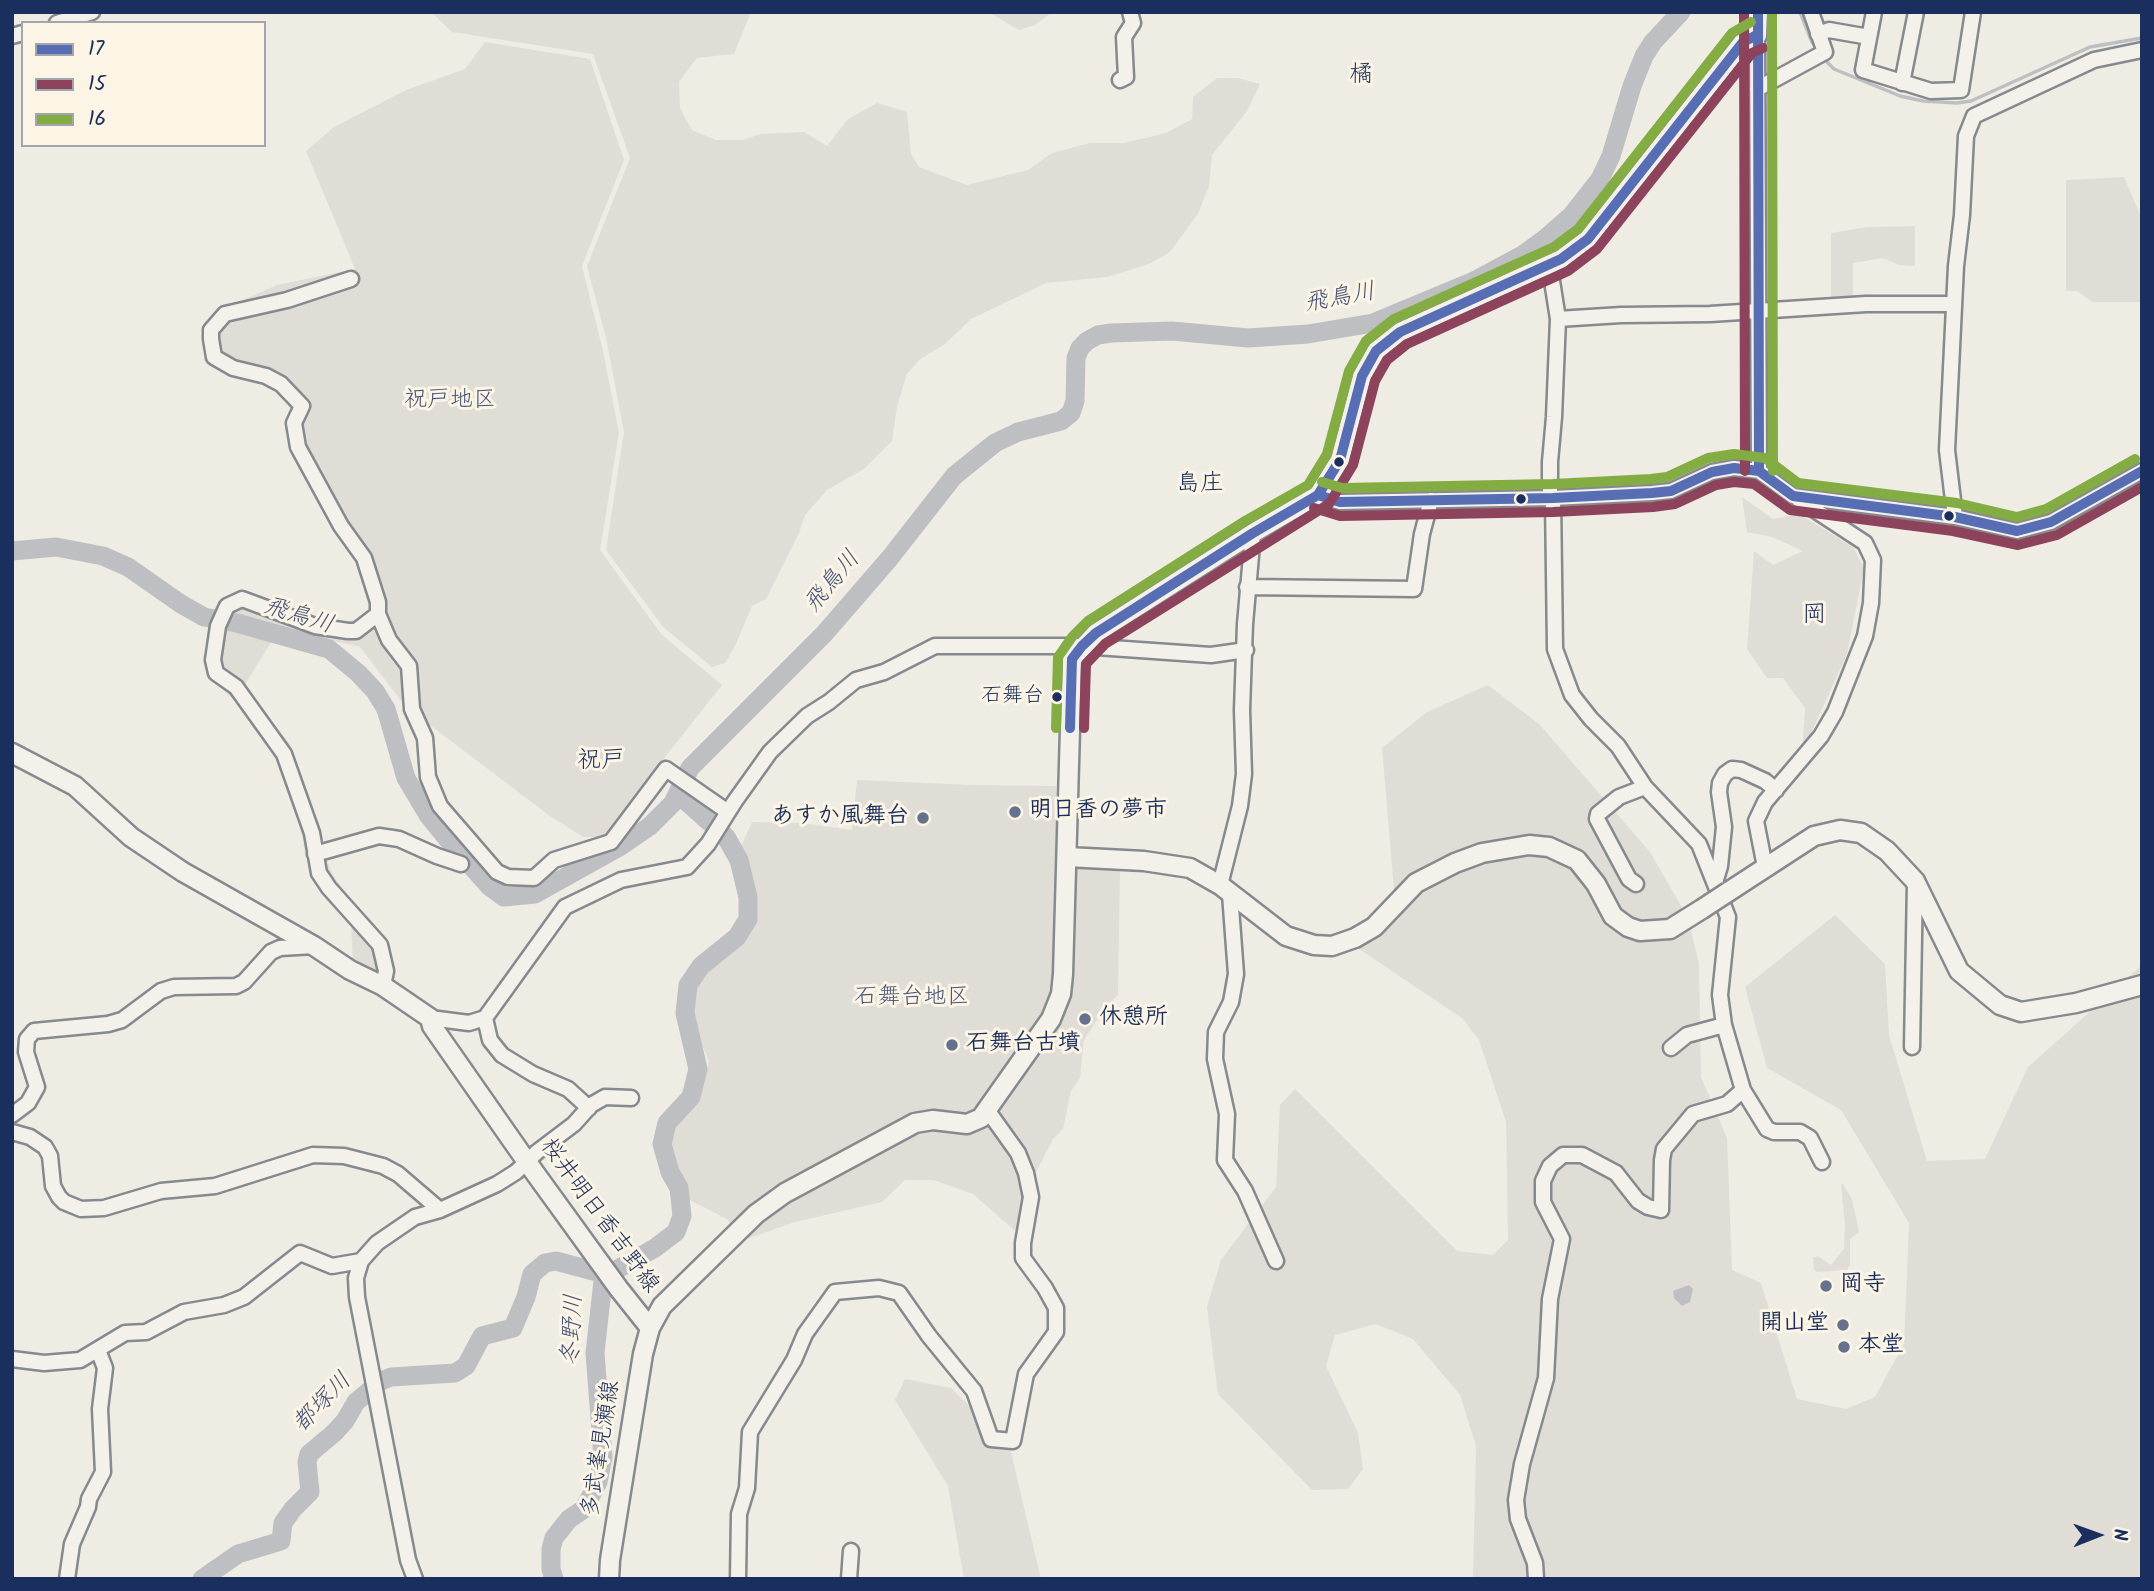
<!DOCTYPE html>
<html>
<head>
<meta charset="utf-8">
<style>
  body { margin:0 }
  #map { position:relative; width:2154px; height:1591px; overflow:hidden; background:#efece4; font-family:Kalam,sans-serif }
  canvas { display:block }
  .frame { position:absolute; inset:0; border:14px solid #1b2f5e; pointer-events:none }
  .legend { position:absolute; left:21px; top:21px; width:245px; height:126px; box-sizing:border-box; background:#fcf5e5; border:2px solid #a2a6af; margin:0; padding:9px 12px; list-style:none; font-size:21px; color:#1b2f5e }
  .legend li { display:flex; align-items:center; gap:14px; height:35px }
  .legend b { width:35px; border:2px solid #a2a6af }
  .north { position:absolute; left:2063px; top:1500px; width:70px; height:70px; -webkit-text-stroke:5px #fcf5e5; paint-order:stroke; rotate:89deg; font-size:19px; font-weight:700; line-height:28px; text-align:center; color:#1b2f5e }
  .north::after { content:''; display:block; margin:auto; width:24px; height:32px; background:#1b2f5e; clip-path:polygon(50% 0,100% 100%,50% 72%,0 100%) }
</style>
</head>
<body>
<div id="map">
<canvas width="2154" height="1591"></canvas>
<div class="frame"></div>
<ul class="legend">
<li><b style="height:9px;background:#576eb5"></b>17</li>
<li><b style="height:9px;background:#8d435b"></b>15</li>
<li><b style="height:9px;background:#83ad42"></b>16</li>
</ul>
<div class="north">N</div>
</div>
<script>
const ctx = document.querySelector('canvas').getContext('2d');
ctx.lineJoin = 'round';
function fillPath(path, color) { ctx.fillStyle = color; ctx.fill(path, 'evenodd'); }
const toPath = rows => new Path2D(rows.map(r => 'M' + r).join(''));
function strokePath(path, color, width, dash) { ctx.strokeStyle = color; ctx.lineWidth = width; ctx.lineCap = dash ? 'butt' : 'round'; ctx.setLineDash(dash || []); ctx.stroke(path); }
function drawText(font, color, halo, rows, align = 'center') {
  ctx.font = font + ' Kalam,"Klee One",sans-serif'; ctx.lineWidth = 6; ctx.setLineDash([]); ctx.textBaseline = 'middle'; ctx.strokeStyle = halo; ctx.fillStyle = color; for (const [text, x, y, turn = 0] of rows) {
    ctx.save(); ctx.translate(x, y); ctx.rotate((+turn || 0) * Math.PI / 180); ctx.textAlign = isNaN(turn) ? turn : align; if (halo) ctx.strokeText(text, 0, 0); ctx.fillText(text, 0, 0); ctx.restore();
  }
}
const green = toPath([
  [431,12,751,12,734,54,697,58,679,82,680,108,692,130,716,140,743,140,760,134,804,132,827,146,848,119,877,103,907,112,911,154,919,167,967,185,1028,170,1052,153,1090,143,1124,143,1166,133,1192,119,1193,97,1217,78,1238,78,1260,84,1247,111,1212,155,1209,186,1198,214,1170,252,1149,264,1107,277,1046,283,971,319,945,344,920,359,907,374,897,406,892,441,864,469,827,490,805,515,799,533,766,599,752,606,735,646,725,663,712,667,663,627,606,550,624,432,606,338,587,266,630,158,593,54,452,32],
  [988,12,1052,12,1035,25,1019,30],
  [485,42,590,59,624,160,582,266,603,351,619,433,600,550,662,635,722,685,654,771,609,837,583,837,550,816,406,707,360,647,280,628,244,686,289,743,316,819,321,843,332,874,380,940,388,959,375,975,353,966,351,923,327,895,305,854,300,822,280,763,250,715,208,676,207,655,221,600,239,592,341,624,369,615,370,596,360,565,289,442,291,405,275,390,223,369,207,354,220,310,277,285,355,269,306,151,334,127,406,90,465,69],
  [2124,177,2142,219,2142,302,2093,302,2077,291,2066,291,2066,180],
  [1915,226,1915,266,1899,265,1883,258,1853,263,1853,299,1831,300,1831,233,1868,227],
  [1742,497,1773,519,1799,514,1853,547,1864,568,1847,654,1802,753,1805,708,1783,678,1767,678,1747,649,1754,551,1773,565,1803,551,1772,537,1747,532],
  [1488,685,1540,725,1650,852,1688,918,1699,964,1701,1077,1727,1138,1732,1270,1761,1283,1797,1399,1846,1409,1875,1397,1904,1344,1909,1223,1841,1110,1767,1068,1745,987,1835,915,1885,964,1889,1035,1927,1161,1985,1159,2028,1067,2142,965,2142,1579,1473,1579,1476,1446,1460,1395,1413,1339,1376,1324,1335,1335,1326,1366,1358,1433,1363,1469,1348,1489,1312,1490,1218,1394,1207,1307,1221,1260,1276,1187,1280,1105,1295,1089,1457,1251,1493,1255,1508,1240,1506,1122,1479,1040,1463,1019,1359,949,1395,902,1382,748,1427,712],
  [857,780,971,785,1056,786,1058,861,1120,868,1118,995,1103,1011,1084,1040,1080,1078,1071,1091,1063,1129,1053,1139,1032,1180,1021,1236,973,1194,933,1180,905,1180,882,1202,795,1222,744,1240,727,1219,688,1199,683,1180,668,1151,668,1129,686,1112,703,1085,709,1061,696,1032,691,1010,693,985,704,970,740,942,753,923,755,901,751,875,739,851,752,822,800,823,852,830],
  [1841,1184,1843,1184,1852,1199,1859,1232,1850,1239,1850,1265,1847,1270,1816,1272,1814,1269,1813,1258,1818,1256,1831,1265,1844,1249,1845,1225],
  [905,1379,951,1388,1009,1444,1041,1579,964,1579,948,1486,895,1400]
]);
const water = toPath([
  [1689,1285,1693,1289,1690,1302,1682,1306,1674,1298,1673,1291]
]);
const stream = toPath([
  [1800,12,1812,42,1818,51],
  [1823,58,1834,69,1900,96,1923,101,1957,103,1971,101,2090,47,2142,38]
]);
const river = toPath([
  [12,551,56,547,103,556,128,567,181,604,204,617,237,623,329,649,358,673,375,691,386,709,406,778,428,815,449,841,489,886,504,897,535,894,621,846,650,826,673,803,690,768,824,634,889,559,954,476,995,443,1018,432,1061,421,1071,413,1075,401,1076,358,1080,348,1087,341,1098,335,1111,333,1172,331,1248,338,1308,334,1373,323,1474,281,1524,254,1546,238,1571,216,1600,179,1611,156,1632,86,1644,56,1653,42,1681,12],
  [202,1579,238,1554,281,1541,283,1523,293,1509,310,1492,307,1462,309,1454,334,1433,345,1421,356,1402,381,1381,391,1377,455,1373,466,1366,482,1336,513,1328,526,1297,532,1274,545,1263,556,1261,601,1273,616,1270],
  [554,1579,551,1569,551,1549,554,1538,569,1519,584,1509,598,1482,603,1457,595,1353,603,1281,616,1270,655,1248,676,1232,682,1216,679,1188,670,1172,662,1144,667,1123,691,1097,698,1069,685,1013,688,985,701,966,737,937,748,919,748,897,739,860,726,837,679,795]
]);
const minor = toPath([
  [1874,12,1863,70,1931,91,1961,90,1973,12],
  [57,23,92,12],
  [1818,34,1829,30,1869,37],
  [1757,35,1759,471],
  [12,36,23,33],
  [1120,80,1126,77,1124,37,1133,23,1130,12],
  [1902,83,1916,12],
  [1757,89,1825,52,1811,12],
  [1548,265,1552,281,1558,319,1554,417,1550,462,1550,498],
  [351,279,287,300,225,314,211,330,211,339,214,357,233,368,266,376,281,384,302,406,294,423,298,447,341,526,364,558,378,602,378,614,389,640,409,666,412,709,425,738,428,777,440,806,497,872,508,877,534,878,554,860,611,842,666,769,728,812],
  [1558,319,1621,315,1710,314,1866,304,1954,304],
  [1318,495,1340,502,1553,498,1652,493,1671,491,1712,472,1734,468,1759,471,1793,496,1955,517,2017,531,2051,522,2142,471],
  [1553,498,1555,649,1572,695,1591,719,1618,746,1645,787,1699,844,1728,917,1720,995,1724,1025,1743,1090,1767,1129,1774,1132,1800,1132,1810,1138,1822,1162],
  [1955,517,1947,450,1956,266,1962,215,1966,136,1974,116,2094,60,2142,50],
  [1247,587,1414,589,1422,534,1431,500],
  [378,614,356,631,348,631,315,626,242,599,227,606,218,626,213,660,216,673,236,687,284,754,312,833,319,873,329,888,380,945,386,971,383,986],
  [315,854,379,836,399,839,437,856,461,864],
  [1765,867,1756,821,1765,802,1821,736,1835,712,1865,636,1871,603,1873,560,1865,543,1798,499],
  [1715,883,1720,866,1724,827,1719,792,1720,783,1725,774,1732,769,1741,770,1765,781,1776,790],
  [1636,884,1629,879,1597,819,1598,814,1619,797,1645,787],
  [1220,885,1240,806,1244,774,1242,710,1245,624,1253,533],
  [1230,894,1236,974,1231,1002,1216,1032,1215,1059,1227,1114,1225,1160,1245,1191,1276,1261],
  [430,1018,469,1023,485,1018,565,907,621,880,687,867,708,844,735,801,770,752,807,716,829,702,856,680,884,672,935,646,1082,646,1211,655,1246,650],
  [485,1018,490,1040,502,1055,533,1074,568,1089,589,1108],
  [1912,1047,1915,882],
  [1671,1048,1687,1035,1724,1025],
  [12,1115,28,1103,37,1087,26,1052,27,1039,34,1031,108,1024,122,1020,161,991,174,987,236,986,244,982,271,952,280,948,314,946],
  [12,1132,30,1137,45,1147,50,1156,53,1186,59,1197,64,1202,81,1209,104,1208,161,1191,215,1186,313,1155,344,1156,383,1166,398,1174,440,1210],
  [12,1359,44,1363,80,1360,125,1333,146,1332,184,1312,224,1305,244,1297,300,1253,332,1266,361,1261],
  [67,1579,72,1544,88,1507,89,1499,103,1472,100,1409,105,1368,98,1350],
  [415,1579,408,1560,357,1297,356,1278,361,1261,377,1243,415,1217,440,1210,497,1184,516,1172,537,1152,574,1124,591,1105,605,1097,631,1098],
  [738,1579,739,1514,747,1488,750,1432,794,1360,805,1334,835,1292,879,1288,899,1293,929,1336,974,1391,991,1439,1013,1441,1026,1374,1056,1332,1056,1308,1045,1288,1023,1258,1023,1243,1031,1197,1026,1173,1018,1153,988,1111],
  [849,1579,851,1551],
  [1536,1579,1535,1563,1518,1519,1516,1500,1522,1464,1546,1378,1550,1299,1562,1239,1543,1202,1543,1181,1550,1166,1563,1155,1582,1155,1616,1173,1638,1201,1648,1207,1661,1210,1662,1160,1664,1149,1693,1114,1727,1104,1743,1090]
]);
const major = toPath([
  [12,753,75,786,131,837,183,872,314,946,350,970,383,986,430,1018,432,1026,527,1162,619,1289,650,1328],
  [1067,857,1144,861,1190,868,1220,885,1286,936,1314,945,1332,946,1355,938,1374,927,1416,883,1455,863,1482,853,1529,845,1549,847,1577,860,1596,884,1613,916,1628,927,1640,931,1670,929,1702,909],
  [1728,892,1814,836,1840,830,1861,833,1887,851,1915,881,1959,971,2000,1005,2021,1012,2076,1003,2142,985],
  [609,1579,610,1560,643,1354,650,1328,662,1306,756,1214,785,1193,915,1123,933,1120,967,1124,981,1118,1051,1019,1061,994,1063,974,1072,659,1096,633,1253,533,1318,495,1340,460,1362,376,1376,351,1400,332,1561,259,1588,239,1743,42,1757,35,1758,12]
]);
const majorBridge = toPath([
  [1702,909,1728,892]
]);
const bus1 = toPath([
  [1758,14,1759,471],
  [1318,495,1340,502,1553,498,1652,493,1671,491,1712,472,1734,468,1759,471,1793,496,1955,517,2017,531,2051,522,2142,471],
  [1070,728,1072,659,1082,646,1096,633,1253,533,1318,495,1340,460,1362,376,1376,351,1400,332,1561,259,1588,239,1743,42,1757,35]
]);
const bus2 = toPath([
  [1744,14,1745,471],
  [1314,508,1340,516,1553,512,1653,507,1675,504,1716,485,1734,482,1754,484,1790,510,1953,531,2018,545,2057,535,2142,487],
  [1084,728,1086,664,1105,644,1329,504,1353,465,1375,381,1387,360,1407,344,1568,271,1597,249,1752,53,1763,48]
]);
const bus3 = toPath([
  [1772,14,1773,471],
  [1322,482,1342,488,1553,484,1651,479,1667,477,1708,458,1734,454,1765,458,1798,483,1957,503,2017,517,2046,509,2135,459],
  [1056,728,1058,657,1072,637,1088,621,1245,521,1308,485,1327,454,1349,371,1366,341,1394,319,1554,247,1578,229,1732,33,1751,22]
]);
const markers = [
  [1339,462,6,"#1b2f5e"],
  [1521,499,6,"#1b2f5e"],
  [1949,516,6,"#1b2f5e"],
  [1057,697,6,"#1b2f5e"],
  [1015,812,7,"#65718d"],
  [923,818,7,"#65718d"],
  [1085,1019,7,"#65718d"],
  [952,1045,7,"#65718d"],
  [1826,1286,7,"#65718d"],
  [1843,1325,7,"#65718d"],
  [1844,1347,7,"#65718d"]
];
const busNames = [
  ["石舞台",1044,697]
];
const parkNames = [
  ["祝戸地区",450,402],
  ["石舞台地区",912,999]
];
const poiNames = [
  ["明日香の夢市",1029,812],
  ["あすか風舞台",909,818,"right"],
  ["休憩所",1099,1019],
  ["石舞台古墳",966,1045],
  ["岡寺",1840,1286],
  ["開山堂",1829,1325,"right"],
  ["本堂",1858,1347]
];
const streetNames = [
  ["桜井明日香吉野線",598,1217,54],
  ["多武峯見瀬線",603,1449,-81]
];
const neighbourhoodNames = [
  ["橘",1361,77],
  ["島庄",1200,486],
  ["岡",1814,617],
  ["祝戸",601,763]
];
const waterNames = [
  ["飛鳥川",1340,300,-10],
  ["飛鳥川",834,583,-50],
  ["飛鳥川",298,618,17],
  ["冬野川",575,1330,-87],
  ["都塚川",324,1404,-46]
];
fillPath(green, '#e0ddd7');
fillPath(water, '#bebfc2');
strokePath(stream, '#bebfc2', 3.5);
strokePath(river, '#bebfc2', 19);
strokePath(minor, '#86898e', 19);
strokePath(major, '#86898e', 23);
strokePath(minor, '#f4f1eb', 14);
strokePath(major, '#f4f1eb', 18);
strokePath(majorBridge, '#86898e', 23, []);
strokePath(majorBridge, '#f4f1eb', 18);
strokePath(bus1, '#576eb5', 10);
strokePath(bus2, '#8d435b', 10);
strokePath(bus3, '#83ad42', 10);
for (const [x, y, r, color] of markers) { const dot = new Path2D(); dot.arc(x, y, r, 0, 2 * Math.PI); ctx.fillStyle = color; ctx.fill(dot); strokePath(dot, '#fcf5e5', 2.5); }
drawText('21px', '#1b2f5e', '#fcf5e5', busNames, 'right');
drawText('23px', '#49587a', '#fcf5e5', parkNames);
drawText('bold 23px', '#1b2f5e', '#fcf5e5', poiNames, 'left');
drawText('23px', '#1b2f5e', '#fcf5e5', streetNames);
drawText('24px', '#1b2f5e', '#fcf5e5', neighbourhoodNames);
drawText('italic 24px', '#465478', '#fcf5e5', waterNames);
</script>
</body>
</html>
